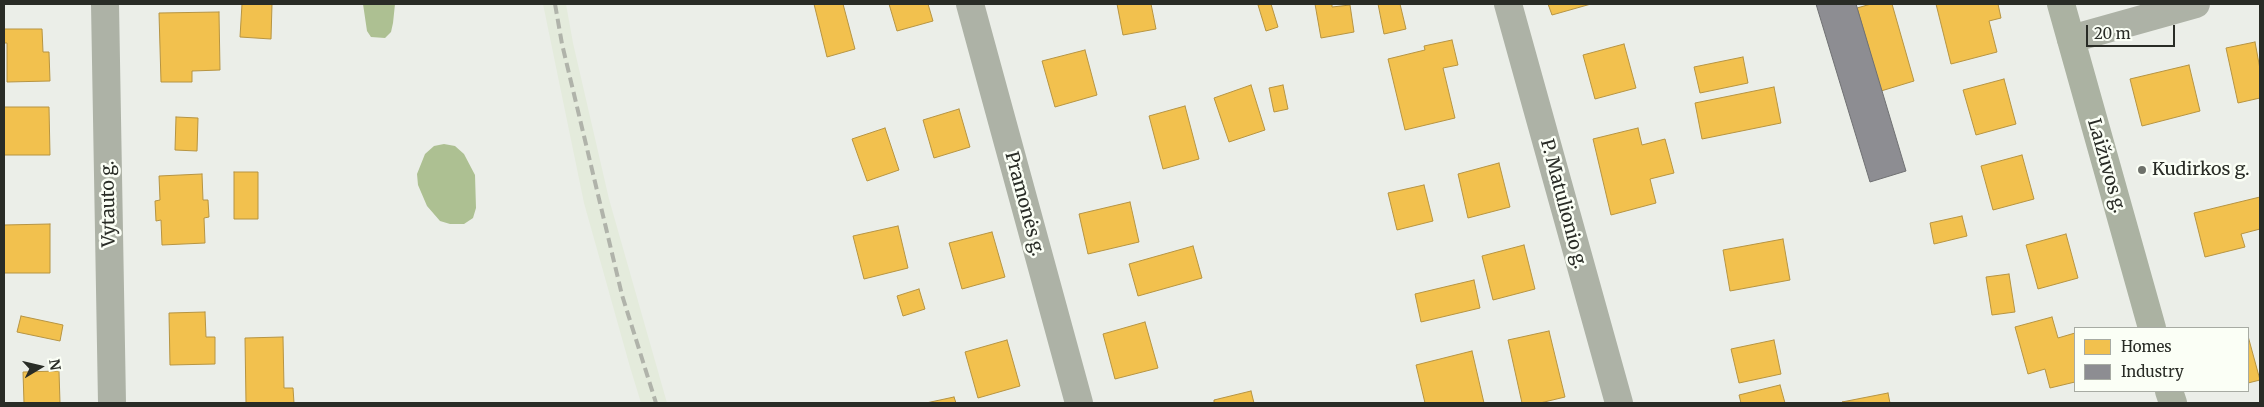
<!DOCTYPE html>
<html>
<head>
<meta charset="utf-8">
<style>
  body { margin:0 }
  #map { position:relative; width:2264px; height:407px; overflow:hidden; background:#ebeee8; font-family:Merriweather,serif }
  canvas { display:block }
  .frame { position:absolute; inset:0; border:5px solid #292c26; pointer-events:none }
  .legend { position:absolute; left:2074px; top:327px; width:175px; height:65px; box-sizing:border-box; background:#fbfff6; border:1px solid #a7aba3; margin:0; padding:6px 9px; list-style:none; font-size:15px; color:#292c26 }
  .legend li { display:flex; align-items:center; gap:10px; height:25px }
  .legend b { width:25px; border:1px solid #a7aba3 }
  .north { position:absolute; left:15px; top:342px; width:50px; height:50px; -webkit-text-stroke:4px #fbfff6; paint-order:stroke; rotate:81deg; font-size:14px; font-weight:700; line-height:20px; text-align:center; color:#292c26 }
  .north::after { content:''; display:block; margin:auto; width:18px; height:22px; background:#292c26; clip-path:polygon(50% 0,100% 100%,50% 72%,0 100%) }
  .scale { position:absolute; left:2086px; top:25px; width:89px; height:22px; box-sizing:border-box; border:2px solid #292c26; border-top:0; padding-left:6px; font-size:15px; line-height:18px; white-space:nowrap; color:#292c26; -webkit-text-stroke:4px #fbfff6; paint-order:stroke }
</style>
</head>
<body>
<div id="map">
<canvas width="2264" height="407"></canvas>
<div class="frame"></div>
<ul class="legend">
<li><b style="height:14px;background:#f2c14e"></b>Homes</li>
<li><b style="height:14px;background:#8d8d92"></b>Industry</li>
</ul>
<div class="north">N</div>
<div class="scale">20 m</div>
</div>
<script>
const ctx = document.querySelector('canvas').getContext('2d');
ctx.lineJoin = 'round';
function fillPath(path, color) { ctx.fillStyle = color; ctx.fill(path, 'evenodd'); }
const toPath = rows => new Path2D(rows.map(r => 'M' + r).join(''));
function strokePath(path, color, width, dash) { ctx.strokeStyle = color; ctx.lineWidth = width; ctx.lineCap = dash ? 'butt' : 'round'; ctx.setLineDash(dash || []); ctx.stroke(path); }
function drawText(font, color, halo, rows, align = 'center') {
  ctx.font = font + ' Merriweather,serif'; ctx.lineWidth = 5; ctx.setLineDash([]); ctx.textBaseline = 'middle'; ctx.strokeStyle = halo; ctx.fillStyle = color; for (const [text, x, y, turn = 0] of rows) {
    ctx.save(); ctx.translate(x, y); ctx.rotate((+turn || 0) * Math.PI / 180); ctx.textAlign = isNaN(turn) ? turn : align; if (halo) ctx.strokeText(text, 0, 0); ctx.fillText(text, 0, 0); ctx.restore();
  }
}
const built = toPath([
  [543,4,566,4,573,43,609,199,667,403,641,403,630,367,584,203]
]);
const water = toPath([
  [363,4,395,4,393,23,391,32,385,38,371,37,367,31],
  [444,144,455,146,464,154,475,175,476,208,473,218,464,224,450,224,440,221,427,206,418,185,417,174,425,154,434,146]
]);
const homes = toPath([
  [242,4,272,4,271,39,240,37,242,4],
  [814,4,843,4,855,49,827,57,814,4],
  [889,4,928,4,933,21,897,31,889,4],
  [1117,4,1151,4,1156,29,1123,35,1117,4],
  [1263,4,1271,4,1278,27,1266,31,1258,5,1263,4],
  [1315,4,1332,4,1332,7,1350,5,1354,32,1321,38,1315,4],
  [1378,4,1400,4,1406,29,1384,34,1378,4],
  [1548,4,1591,4,1552,15,1548,4],
  [1871,4,1892,4,1914,81,1881,91,1857,8,1871,4],
  [1936,4,1998,4,2001,18,1989,21,1997,52,1951,64,1936,4],
  [219,12,220,70,192,71,192,82,161,82,159,13,219,12],
  [4,29,42,29,43,52,49,52,50,81,7,82,7,43,4,43,4,29],
  [1452,40,1458,65,1443,68,1455,118,1405,130,1388,59,1425,50,1424,46,1452,40],
  [2255,42,2260,69,2260,98,2238,103,2226,48,2255,42],
  [1624,44,1636,88,1595,99,1583,55,1624,44],
  [1085,50,1097,95,1055,107,1042,61,1085,50],
  [1743,57,1748,83,1700,93,1694,67,1743,57],
  [2189,65,2200,111,2142,126,2130,79,2189,65],
  [2004,79,2016,124,1976,135,1963,90,2004,79],
  [1251,85,1265,130,1229,142,1214,98,1251,85],
  [1283,85,1288,109,1274,112,1269,88,1283,85],
  [1774,87,1781,123,1702,139,1695,103,1774,87],
  [1185,106,1199,159,1163,169,1149,116,1185,106],
  [4,107,49,107,50,155,4,155,4,107],
  [959,109,970,147,934,158,923,120,959,109],
  [176,117,198,118,197,151,175,150,176,117],
  [885,128,899,170,867,181,852,139,885,128],
  [1638,128,1642,145,1665,139,1674,173,1650,179,1656,203,1611,215,1593,139,1638,128],
  [2022,155,2034,199,1993,210,1981,166,2022,155],
  [1499,163,1510,207,1468,218,1458,174,1499,163],
  [234,172,258,172,258,219,234,219,234,172],
  [202,174,203,200,208,200,209,217,204,218,205,243,162,245,161,220,156,221,155,201,160,200,159,176,202,174],
  [1424,185,1433,221,1397,230,1388,193,1424,185],
  [2260,197,2260,229,2241,234,2245,247,2205,257,2194,213,2260,197],
  [1130,202,1139,242,1088,254,1079,214,1130,202],
  [1962,216,1967,236,1934,244,1930,223,1962,216],
  [50,224,50,273,4,273,4,225,50,224],
  [898,226,908,268,864,279,853,236,898,226],
  [992,232,1005,277,962,289,949,243,992,232],
  [2066,234,2078,278,2038,289,2026,245,2066,234],
  [1783,239,1790,280,1730,291,1723,250,1783,239],
  [1524,245,1535,289,1493,300,1482,256,1524,245],
  [1193,246,1202,278,1138,296,1129,264,1193,246],
  [2009,274,2015,312,1992,315,1986,277,2009,274],
  [1474,280,1480,308,1421,322,1415,294,1474,280],
  [919,289,925,309,903,316,897,296,919,289],
  [205,312,206,337,215,337,215,364,170,365,169,313,205,312],
  [21,316,63,325,60,341,17,332,21,316],
  [2052,317,2058,338,2075,333,2075,382,2050,388,2045,369,2028,374,2015,327,2052,317],
  [1145,322,1158,368,1115,379,1103,334,1145,322],
  [1549,331,1565,397,1540,403,1522,403,1508,340,1549,331],
  [2248,336,2260,380,2248,383,2248,336],
  [283,337,284,388,293,388,294,403,246,403,245,338,283,337],
  [1007,340,1020,386,978,398,965,352,1007,340],
  [1774,340,1781,374,1739,383,1731,349,1774,340],
  [1472,351,1484,403,1425,403,1416,365,1472,351],
  [59,371,60,403,24,403,23,372,59,371],
  [1780,385,1785,403,1741,403,1739,395,1780,385],
  [1251,391,1254,403,1214,403,1214,400,1251,391],
  [1888,393,1890,403,1842,402,1888,393],
  [954,397,956,403,926,403,954,397]
]);
const industry = toPath([
  [1816,4,1856,4,1906,171,1870,182,1816,4]
]);
const street = toPath([
  [105,4,112,403],
  [970,4,1079,403],
  [1508,4,1619,403],
  [2071,39,2196,4]
]);
const secondary = toPath([
  [2061,4,2152,328],
  [2169,391,2173,403]
]);
const rail = toPath([
  [555,4,562,44,622,295,656,403]
]);
const markers = [
  [2142,170,5,"#6d706a"]
];
const streetNames = [
  ["Laižuvos g.",2106,166,74],
  ["Vytauto g.",109,204,-91],
  ["Pramonės g.",1024,204,75],
  ["P. Matulionio g.",1563,204,75]
];
const poiNames = [
  ["Kudirkos g.",2152,170]
];
fillPath(built, '#e4ebdc');
fillPath(water, '#adc092');
fillPath(homes, '#f2c14e');
strokePath(homes, '#b69442', 1);
fillPath(industry, '#8d8d92');
strokePath(industry, '#6f7072', 1);
strokePath(street, '#adb2a6', 28);
strokePath(secondary, '#abb2a2', 28);
strokePath(rail, '#b0b3aa', 4, [10, 5]);
for (const [x, y, r, color] of markers) { const dot = new Path2D(); dot.arc(x, y, r, 0, 2 * Math.PI); ctx.fillStyle = color; ctx.fill(dot); strokePath(dot, '#fbfff6', 2); }
drawText('18px', '#292c26', '#fbfff6', streetNames);
drawText('18px', '#292c26', '#fbfff6', poiNames, 'left');
</script>
</body>
</html>
